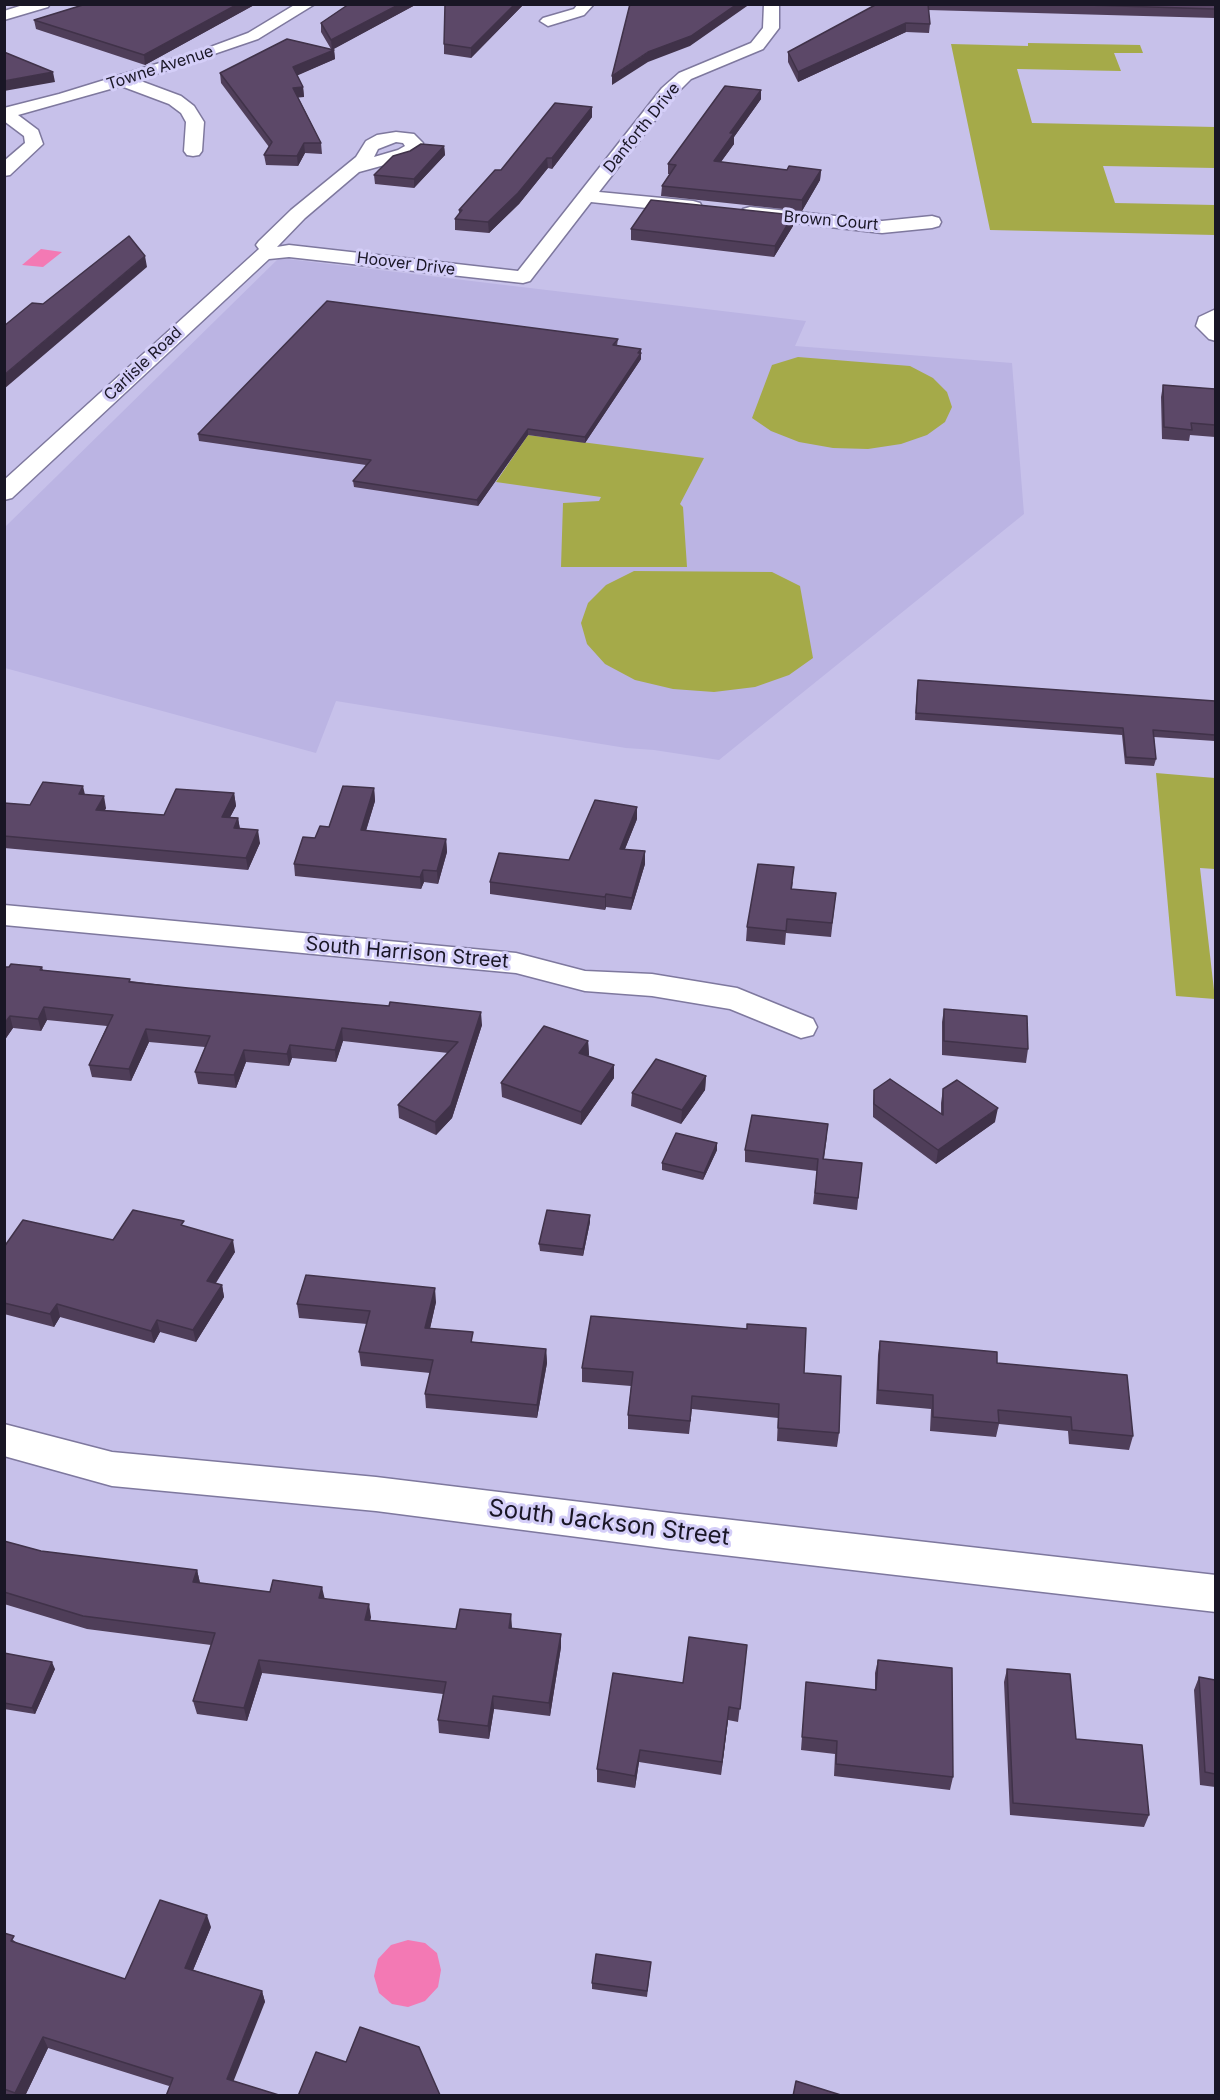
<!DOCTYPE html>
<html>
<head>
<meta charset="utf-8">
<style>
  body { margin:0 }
  #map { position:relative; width:1220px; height:2100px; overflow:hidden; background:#c7c1ea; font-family:Inter,sans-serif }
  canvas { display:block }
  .frame { position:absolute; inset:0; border:6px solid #191625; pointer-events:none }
</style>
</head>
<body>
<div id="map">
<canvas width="1220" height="2100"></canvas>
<div class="frame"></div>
</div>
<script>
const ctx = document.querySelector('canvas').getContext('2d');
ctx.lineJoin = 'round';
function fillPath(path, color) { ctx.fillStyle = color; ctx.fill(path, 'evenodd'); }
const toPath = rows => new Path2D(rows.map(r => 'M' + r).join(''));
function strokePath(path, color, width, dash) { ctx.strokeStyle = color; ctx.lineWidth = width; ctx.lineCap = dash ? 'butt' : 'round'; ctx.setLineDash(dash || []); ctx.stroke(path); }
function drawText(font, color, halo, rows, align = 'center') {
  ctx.font = font + ' Inter,sans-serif'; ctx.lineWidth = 6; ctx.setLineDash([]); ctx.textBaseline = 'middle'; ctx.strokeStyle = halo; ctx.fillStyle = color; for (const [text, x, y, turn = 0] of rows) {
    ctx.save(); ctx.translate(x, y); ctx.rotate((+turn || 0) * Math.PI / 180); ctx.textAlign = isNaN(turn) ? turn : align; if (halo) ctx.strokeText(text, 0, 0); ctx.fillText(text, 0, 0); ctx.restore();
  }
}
const built = toPath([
  [279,258,806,321,795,346,1012,363,1024,514,719,760,654,750,626,748,336,701,316,753,5,668,5,527]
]);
const green = toPath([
  [1028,43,1140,45,1143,53,1114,53,1121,71,1017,69,1032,123,1215,127,1215,168,1103,166,1115,203,1215,205,1215,235,990,230,951,44,1028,46],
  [798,357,910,366,933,378,947,392,952,407,945,422,927,435,901,444,868,449,833,448,799,442,771,431,752,418,772,365],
  [528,435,704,458,680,504,683,507,687,567,561,567,563,503,599,501,601,497,496,482],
  [634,571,772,572,800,586,813,658,789,675,755,687,714,692,673,689,635,680,605,664,587,644,581,623,588,603,606,585],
  [1156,773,1215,778,1215,869,1200,868,1215,999,1176,996]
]);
const water = toPath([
  [41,249,62,252,43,267,22,265],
  [408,1940,425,1943,437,1953,441,1970,438,1987,425,2001,408,2007,392,2004,379,1993,374,1976,378,1959,391,1945]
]);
const minor = toPath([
  [26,4,50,4,48,7,4,20,4,11,26,4],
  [296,4,315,4,258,39,138,80,181,96,194,106,204,122,202,151,199,155,193,156,187,155,184,151,186,122,181,113,169,104,121,86,18,115,38,130,43,144,10,175,4,176,4,161,25,143,24,136,4,121,4,108,59,94,205,49,248,33,296,4],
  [578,4,594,4,584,15,548,26,540,21,543,18,574,9,578,4],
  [764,4,779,4,779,28,763,49,691,79,674,96,599,192,693,201,700,203,702,207,700,211,693,213,591,202,530,281,523,283,289,257,269,259,12,498,4,500,4,480,259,249,256,245,259,241,291,210,356,157,366,141,377,135,396,132,414,134,423,143,419,152,410,158,359,172,305,218,277,247,289,245,518,271,662,88,679,73,751,43,763,28,764,4],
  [396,142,403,143,405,146,398,150,374,157,378,149,396,142],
  [750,207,882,221,932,216,939,218,941,222,939,226,932,228,882,233,743,217,741,213,743,209,750,207],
  [1216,309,1216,341,1209,339,1196,326,1199,317,1216,309],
  [4,905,516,953,585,971,652,974,737,988,813,1019,817,1027,813,1035,801,1038,730,1009,652,996,585,991,516,973,4,925,4,905],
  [4,1424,112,1452,376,1477,671,1513,1216,1575,1216,1612,671,1549,376,1511,112,1486,4,1456,4,1424]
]);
const wall = toPath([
  [86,4,256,4,145,65,36,29,34,20],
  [349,4,417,4,333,49,334,50,335,59,297,75,303,87,304,97,298,97,321,143,322,154,305,153,298,166,266,165,264,155,269,147,221,83,220,73,331,49,321,32,321,23],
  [524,4,471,58,444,54,444,44],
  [877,4,1215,4,1215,18,928,10,930,24,929,33,906,32,798,82,788,62,788,52],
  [761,90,761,99,734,137,734,144,721,162,787,170,821,170,820,180,802,211,661,196,662,186,670,174,668,174,668,164],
  [592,107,592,117,552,169,548,168,519,204,489,233,455,230,455,219,459,214,459,210,501,170],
  [444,146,445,155,414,188,375,184,374,175],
  [793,226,774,257,631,240,631,229],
  [618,339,617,346,641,349,641,359,585,443,528,435,478,506,354,487,353,481,366,465,199,441,198,434],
  [1163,385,1215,389,1215,437,1190,435,1189,441,1162,439,1161,397],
  [917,686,1215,701,1215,741,1154,737,1156,759,1154,766,1125,764,1122,735,915,720],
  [374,788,375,801,366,831,446,839,447,852,438,884,424,882,421,889,295,876,294,864,315,838,329,827],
  [234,793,236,806,230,817,238,818,240,829,260,843,248,870,4,848,4,803,30,805,85,794,106,808,105,810,164,815],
  [637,819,625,849,645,864,631,910,606,907,605,910,490,894,490,882,569,860],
  [793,881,792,889,836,893,831,937,786,933,785,945,746,941,747,927],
  [4,967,42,967,43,970,482,1025,452,1118,436,1135,399,1118,398,1105,448,1053,343,1041,336,1062,292,1058,289,1066,246,1062,236,1088,198,1084,195,1072,205,1047,149,1042,131,1081,92,1077,89,1065,107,1026,47,1020,41,1031,13,1028,4,1041],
  [944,1009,1028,1049,1026,1063,942,1055,942,1022],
  [588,1041,589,1055,588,1056,614,1078,581,1125,502,1097,501,1083],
  [706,1076,705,1090,681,1124,631,1106,632,1093],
  [943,1089,995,1122,936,1164,873,1117,873,1103,874,1090,941,1114,941,1103],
  [827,1136,824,1159,862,1163,857,1210,813,1204,817,1171,745,1162,745,1150],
  [717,1143,717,1150,703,1180,662,1170,662,1163],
  [590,1222,583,1256,540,1251,539,1244],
  [185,1226,235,1252,216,1283,222,1285,224,1297,196,1342,160,1332,154,1343,60,1317,54,1327,4,1314,4,1247,113,1240],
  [436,1302,430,1328,474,1342,546,1349,547,1363,537,1418,426,1408,425,1394,430,1373,361,1366,359,1352,367,1324,299,1318,297,1304],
  [880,1341,997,1363,1133,1436,1129,1450,1069,1444,1068,1431,999,1424,996,1437,930,1431,931,1409,876,1404,878,1355],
  [582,1368,804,1373,839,1433,837,1447,777,1441,778,1418,692,1409,689,1434,628,1429,628,1415,631,1386,582,1382],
  [4,1541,41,1551,197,1570,200,1583,324,1599,371,1617,370,1620,456,1629,512,1628,561,1634,561,1647,550,1716,494,1709,489,1739,439,1733,438,1720,443,1694,262,1673,247,1721,197,1714,193,1701,211,1645,87,1629,4,1604],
  [4,1653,55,1669,35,1714,4,1709],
  [746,1658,738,1722,728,1720,721,1775,639,1762,635,1788,597,1782,597,1769,683,1683],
  [878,1660,953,1777,950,1790,834,1776,835,1754,801,1750,806,1682,875,1690,875,1673],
  [1007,1669,1149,1815,1144,1827,1010,1815,1004,1682],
  [1199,1677,1215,1680,1215,1787,1200,1785,1194,1690],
  [211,1927,193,1970,262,1991,265,2002,169,2086,48,2048,25,2096,4,2096,4,1933,17,1943,125,1979],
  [651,1962,647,1997,592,1989,592,1983]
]);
const shadedWall = toPath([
  [238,4,256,4,145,65,144,55],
  [400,4,417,4,332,50,331,40],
  [515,4,524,4,471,58,471,48],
  [737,4,750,4,690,46,648,62,612,85,612,76,648,52],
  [906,23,906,32,798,82,798,72],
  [334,50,335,59,294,77,293,67],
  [53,72,55,82,4,91,4,81],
  [303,87,304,97,294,98,293,88],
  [761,90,761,99,734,137,734,144,714,171,714,161,730,133],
  [592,107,592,117,552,169,552,158],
  [304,143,305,153,298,166,297,156],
  [444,146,445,155,414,188,414,179],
  [547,158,548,168,519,204,489,233,488,222],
  [821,170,820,180,802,211,802,200],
  [793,215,793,226,774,257,775,246],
  [145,256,147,267,4,389,4,375],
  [641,349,641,359,585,443,585,437,638,353],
  [528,429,528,435,478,506,477,500],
  [83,786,86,799,79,794],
  [374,788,375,801,362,843,361,830],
  [234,793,236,806,224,829,222,817],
  [104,796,106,808,99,822,96,810],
  [637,807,637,819,620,861,620,849],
  [238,818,240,830,234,828],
  [258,830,260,843,248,870,246,858],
  [446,839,447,852,438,884,437,871],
  [645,851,645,864,631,910,632,898],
  [423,870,424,882,421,889,420,877],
  [606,894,606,907,605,910,605,897],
  [44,1007,47,1020,41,1031,38,1019],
  [481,1012,482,1025,452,1118,436,1135,435,1122],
  [10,1016,13,1028,4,1041,4,1024],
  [342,1028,343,1041,336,1062,335,1050],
  [146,1029,149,1042,131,1081,129,1069],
  [588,1041,589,1055,579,1067,579,1053],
  [290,1045,292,1058,289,1066,287,1054],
  [244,1050,246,1062,236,1088,234,1075],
  [614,1065,614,1078,581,1125,581,1112],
  [706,1076,705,1090,681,1124,682,1110],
  [998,1108,995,1122,936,1164,938,1150],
  [717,1143,717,1150,703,1180,704,1173],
  [590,1215,590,1222,583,1256,583,1249],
  [233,1240,235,1252,209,1293,207,1281],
  [222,1285,224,1297,196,1342,193,1330],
  [435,1288,436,1302,427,1342,425,1328],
  [57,1304,60,1317,54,1327,50,1314],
  [157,1320,160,1332,154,1343,151,1331],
  [546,1349,547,1363,537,1418,537,1405],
  [197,1570,200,1583,193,1582],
  [322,1587,325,1600,319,1598],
  [369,1604,371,1617,367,1633,365,1620],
  [511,1614,512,1627,510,1641,509,1628],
  [561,1634,561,1647,550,1716,549,1703],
  [259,1660,262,1673,247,1721,244,1708],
  [52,1662,55,1669,35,1714,32,1708],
  [493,1696,494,1709,489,1739,488,1726],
  [729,1707,728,1720,721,1775,722,1762],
  [640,1750,639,1762,635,1788,635,1776],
  [207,1915,211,1927,189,1980,185,1968],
  [262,1991,265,2002,230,2090,227,2079],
  [43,2037,48,2048,25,2096,16,2096,15,2093]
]);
const building = toPath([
  [86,4,238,4,144,55,34,20,86,4],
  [349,4,400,4,331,40,321,23,349,4],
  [445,4,515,4,471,48,444,44,445,4],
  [630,4,737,4,691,36,648,52,612,76,630,4],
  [877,4,928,4,930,24,906,23,798,72,788,52,877,4],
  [1054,4,1215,4,1215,9,1054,4],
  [287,39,334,50,293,67,303,87,293,88,321,143,304,143,297,156,264,155,272,142,220,73,287,39],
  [4,52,53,72,4,81,4,52],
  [725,86,761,90,730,133,734,133,714,161,787,170,789,166,821,170,802,200,662,186,676,165,668,164,725,86],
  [555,103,592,107,552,158,547,158,518,193,488,222,455,219,462,210,459,210,495,170,501,170,555,103],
  [421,144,444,146,414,179,374,175,393,156,410,151,421,144],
  [651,200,793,215,775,246,631,229,651,200],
  [129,236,145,256,4,375,4,326,32,303,43,304,129,236],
  [327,301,618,339,613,345,641,349,638,353,641,353,585,437,528,429,477,500,353,481,371,460,198,434,327,301],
  [1163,385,1215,389,1215,425,1191,423,1192,430,1164,427,1163,385],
  [918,680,1215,701,1215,735,1153,730,1156,759,1126,757,1123,728,916,713,918,680],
  [43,782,83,786,79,794,104,796,96,810,164,815,176,789,234,793,222,817,238,818,234,828,258,830,246,858,4,836,4,803,30,805,43,782],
  [343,786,374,788,361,830,446,839,437,871,423,870,420,877,294,864,303,837,315,838,320,826,329,827,343,786],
  [595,800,637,807,620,849,645,851,632,898,606,894,605,897,490,882,499,853,569,860,595,800],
  [758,864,794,867,791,889,836,893,832,923,787,919,786,931,747,927,758,864],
  [11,964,42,967,40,970,130,979,129,982,188,988,389,1006,390,1002,481,1012,451,1105,435,1122,398,1105,458,1042,342,1028,335,1050,290,1045,287,1054,244,1050,234,1075,195,1072,210,1036,146,1029,129,1069,89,1065,113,1015,44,1007,38,1019,10,1016,4,1024,4,967,9,967,11,964],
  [944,1009,1027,1016,1028,1049,944,1041,944,1009],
  [544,1026,588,1041,579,1053,614,1065,581,1112,501,1083,544,1026],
  [656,1059,706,1076,682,1110,632,1093,656,1059],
  [890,1079,943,1115,943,1089,957,1080,998,1108,938,1150,874,1104,874,1090,890,1079],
  [752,1115,828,1124,823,1159,862,1163,858,1198,815,1193,818,1159,745,1150,752,1115],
  [676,1133,717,1143,704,1173,662,1163,676,1133],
  [133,1210,184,1221,181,1225,233,1240,207,1281,222,1285,193,1330,157,1320,151,1331,57,1304,50,1314,4,1303,4,1247,23,1220,113,1240,133,1210],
  [547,1210,590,1215,583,1249,539,1244,547,1210],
  [306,1275,435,1288,425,1328,473,1332,471,1342,546,1349,537,1405,425,1394,433,1360,359,1352,370,1311,297,1304,306,1275],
  [591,1316,747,1329,747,1324,806,1328,804,1373,841,1376,839,1433,778,1428,779,1404,692,1396,690,1421,628,1415,633,1372,582,1368,591,1316],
  [880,1341,997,1352,997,1363,1127,1375,1133,1436,1072,1430,1071,1417,998,1410,999,1423,933,1417,933,1395,878,1390,880,1341],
  [4,1541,41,1551,197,1570,193,1582,270,1592,273,1580,322,1587,319,1598,369,1604,365,1620,456,1629,460,1609,511,1614,509,1628,561,1634,549,1703,493,1696,488,1726,438,1720,446,1682,259,1660,244,1708,193,1701,215,1633,83,1616,4,1592,4,1541],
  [689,1637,747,1645,740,1709,729,1707,722,1762,640,1750,635,1776,597,1769,613,1673,683,1683,689,1637],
  [4,1653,52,1662,32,1708,4,1703,4,1653],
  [878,1660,952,1668,953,1777,836,1764,837,1741,802,1737,806,1682,876,1690,878,1660],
  [1007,1669,1070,1674,1076,1739,1142,1745,1149,1815,1013,1803,1007,1669],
  [1199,1677,1215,1680,1215,1774,1205,1772,1199,1677],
  [160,1900,207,1915,185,1968,262,1991,227,2079,282,2096,166,2096,173,2078,43,2037,15,2093,4,2089,4,1933,14,1936,11,1941,125,1979,160,1900],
  [596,1954,651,1962,647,1991,592,1983,596,1954],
  [360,2027,419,2047,440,2095,442,2096,298,2096,316,2052,346,2062,360,2027],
  [796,2081,844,2096,793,2096,796,2081]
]);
const farStreetnames = [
  ["Towne Avenue",160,68,-18],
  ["Danforth Drive",642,128,-51],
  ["Brown Court",831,221,5],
  ["Hoover Drive",406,264,7],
  ["Carlisle Road",143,364,-43]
];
const streetNames = [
  ["South Harrison Street",407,953,5]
];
const nearStreetnames = [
  ["South Jackson Street",609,1523,7]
];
fillPath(built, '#bbb4e3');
fillPath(green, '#a5aa49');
fillPath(water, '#f379b4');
strokePath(minor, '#7e789e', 3);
fillPath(minor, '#fff');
fillPath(wall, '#4f3e59');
fillPath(shadedWall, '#403249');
fillPath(building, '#5c4868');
strokePath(building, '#403249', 1.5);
drawText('16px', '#191625', '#d4cef8', farStreetnames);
drawText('20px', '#191625', '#d4cef8', streetNames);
drawText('24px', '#191625', '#d4cef8', nearStreetnames);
</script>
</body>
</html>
